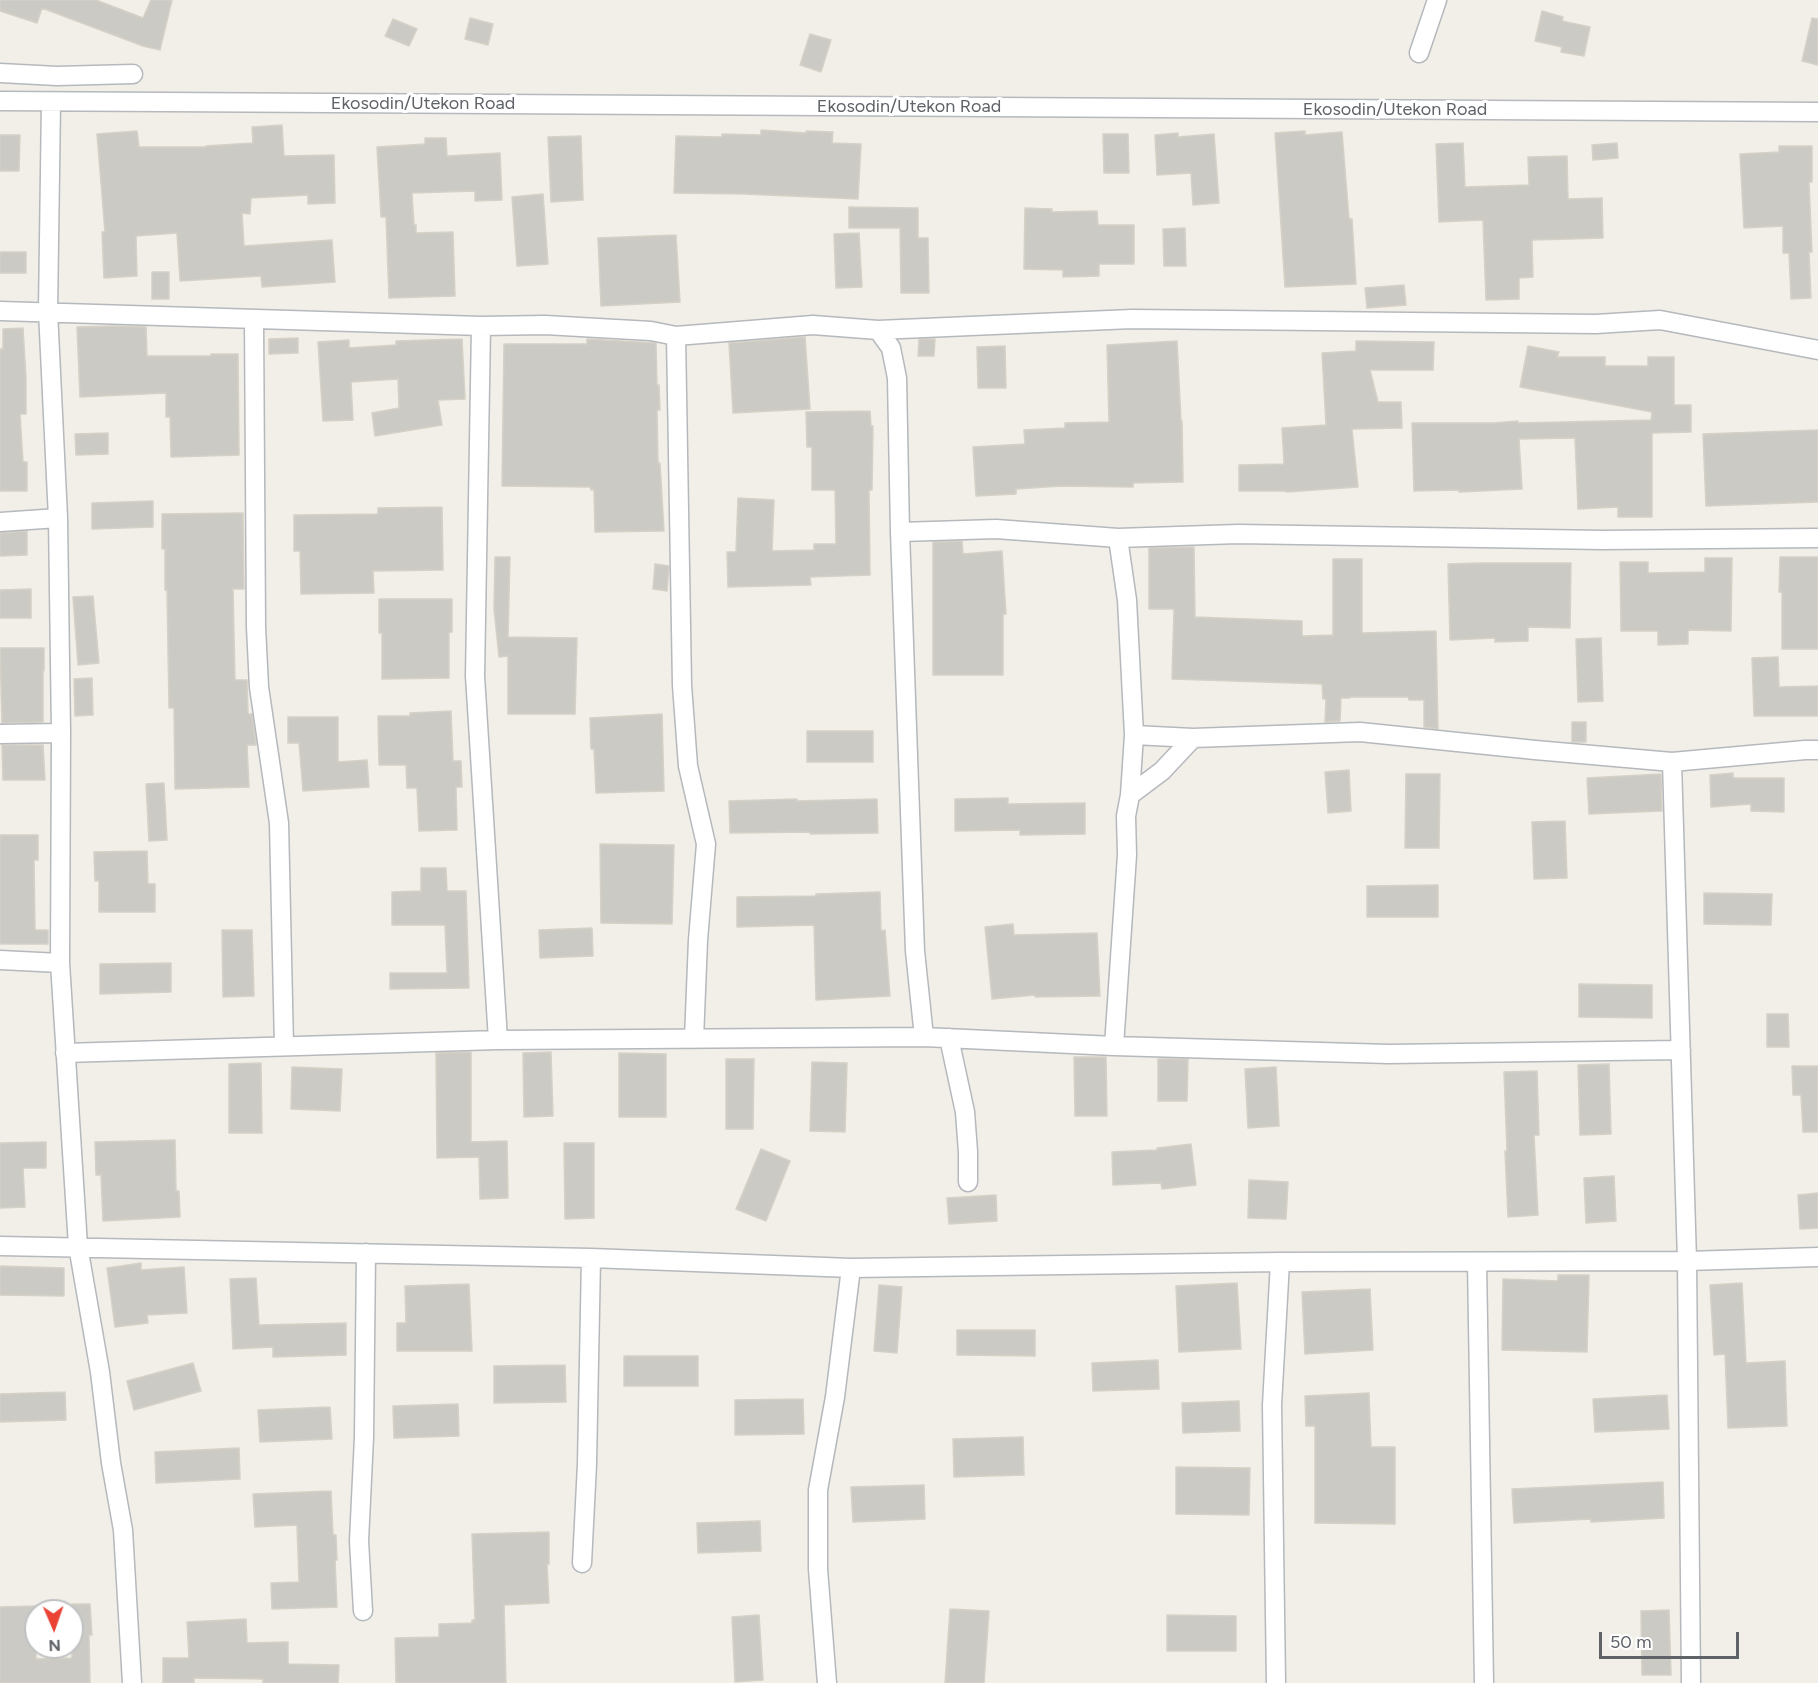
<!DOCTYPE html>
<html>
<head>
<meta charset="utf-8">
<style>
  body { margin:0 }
  #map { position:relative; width:1818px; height:1683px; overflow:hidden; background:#f1efe8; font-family:Figtree,sans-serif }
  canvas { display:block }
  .north { position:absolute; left:24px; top:1599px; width:60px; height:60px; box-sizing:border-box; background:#fff; border:2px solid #bfc1c3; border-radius:50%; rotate:178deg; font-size:16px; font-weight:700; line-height:24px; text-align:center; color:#5f6368 }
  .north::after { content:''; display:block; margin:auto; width:21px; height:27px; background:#ea4335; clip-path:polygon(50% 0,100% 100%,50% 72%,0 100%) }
  .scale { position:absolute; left:1599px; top:1632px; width:140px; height:27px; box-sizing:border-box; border:3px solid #5f6368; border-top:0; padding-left:8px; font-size:18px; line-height:21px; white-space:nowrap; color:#5f6368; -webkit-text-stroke:4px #fff; paint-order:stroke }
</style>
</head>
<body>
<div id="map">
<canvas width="1818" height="1683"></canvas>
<div class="north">N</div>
<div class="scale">50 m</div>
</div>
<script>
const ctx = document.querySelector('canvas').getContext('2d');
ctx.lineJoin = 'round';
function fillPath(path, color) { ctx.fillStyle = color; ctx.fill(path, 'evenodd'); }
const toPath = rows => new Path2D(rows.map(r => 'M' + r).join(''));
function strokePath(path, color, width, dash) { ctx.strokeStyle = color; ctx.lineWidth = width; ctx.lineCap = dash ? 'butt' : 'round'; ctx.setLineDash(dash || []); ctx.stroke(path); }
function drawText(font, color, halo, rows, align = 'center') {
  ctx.font = font + ' Figtree,sans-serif'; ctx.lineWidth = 6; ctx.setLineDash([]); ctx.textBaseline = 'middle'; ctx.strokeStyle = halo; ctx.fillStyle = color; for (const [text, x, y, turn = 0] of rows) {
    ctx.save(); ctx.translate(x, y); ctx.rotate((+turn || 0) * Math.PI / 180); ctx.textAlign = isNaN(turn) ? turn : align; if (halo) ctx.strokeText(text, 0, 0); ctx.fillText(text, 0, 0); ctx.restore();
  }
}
const building = toPath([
  [0,0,96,0,143,18,151,0,172,0,160,50,143,46,42,8,37,23,0,11,0,0],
  [1542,11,1563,17,1562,21,1590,27,1584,56,1561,52,1562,47,1535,41,1542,11],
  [470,18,493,24,488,45,465,39,470,18],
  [1812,18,1818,19,1818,65,1802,61,1812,18],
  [393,19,417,29,409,46,385,36,393,19],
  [810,34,831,40,821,72,800,65,810,34],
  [282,125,284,156,334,155,335,203,308,204,308,195,251,198,250,214,242,213,244,246,332,240,335,282,262,287,261,276,180,281,177,233,136,236,137,276,104,278,102,232,105,232,97,134,137,131,139,147,206,147,206,146,253,143,252,127,282,125],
  [761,130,806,133,806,131,833,132,832,143,861,144,858,199,744,194,674,193,676,136,722,137,722,134,761,135,761,130],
  [1305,131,1305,135,1342,132,1349,219,1352,219,1356,284,1285,287,1275,133,1305,131],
  [1178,133,1178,137,1214,134,1219,203,1193,205,1191,173,1157,175,1155,135,1178,133],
  [1103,134,1128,134,1129,173,1104,173,1103,134],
  [0,135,20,135,19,171,0,171,0,135],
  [581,136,583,200,551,202,548,137,581,136],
  [425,138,446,138,447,156,500,153,502,200,475,201,475,191,412,193,414,225,416,225,416,233,453,232,455,296,389,298,386,217,381,217,377,147,425,144,425,138],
  [1463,143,1465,187,1529,185,1528,157,1567,156,1568,199,1602,198,1603,238,1532,240,1533,277,1519,278,1519,299,1486,300,1483,220,1439,222,1436,144,1463,143],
  [1617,143,1618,158,1593,160,1592,145,1617,143],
  [1779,146,1812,146,1812,182,1809,182,1812,252,1809,252,1811,298,1791,299,1789,253,1783,253,1783,226,1744,228,1740,154,1779,152,1779,146],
  [543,194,548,264,517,266,512,197,543,194],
  [849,207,918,208,918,238,928,238,929,293,901,293,900,228,849,228,849,207],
  [1025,208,1052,209,1052,212,1097,211,1098,225,1134,225,1134,264,1099,264,1099,276,1063,277,1063,270,1024,269,1025,208],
  [1185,228,1186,266,1164,266,1163,229,1185,228],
  [859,233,862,287,836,288,834,234,859,233],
  [676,235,680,302,601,306,598,238,676,235],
  [0,252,26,252,26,273,0,273,0,252],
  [152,272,169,272,169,299,152,299,152,272],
  [1404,285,1406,305,1367,308,1365,288,1404,285],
  [113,326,146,327,147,356,211,356,211,354,238,354,239,455,171,457,170,417,166,417,166,393,80,397,77,327,113,326],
  [23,328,26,378,26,414,20,414,23,462,27,462,27,491,0,491,0,349,3,349,3,329,23,328],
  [805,337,810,409,733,413,729,343,805,337],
  [298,338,298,353,269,354,269,339,298,338],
  [462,339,465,399,438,400,442,425,375,436,372,413,399,408,398,379,351,382,353,420,323,421,318,342,349,340,349,348,396,345,396,341,462,339],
  [587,339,656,343,657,385,659,385,660,410,657,410,658,463,660,463,664,531,595,532,594,490,591,490,590,487,502,486,504,344,587,344,587,339],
  [919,339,935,339,934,356,918,356,919,339],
  [1177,341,1181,421,1182,421,1183,482,1133,483,1133,487,1061,486,1016,489,1016,494,976,496,973,447,1025,444,1024,430,1065,428,1065,423,1109,422,1107,345,1177,341],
  [1356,341,1434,342,1433,370,1370,370,1378,402,1401,402,1402,428,1352,429,1358,487,1286,492,1286,491,1239,491,1239,465,1284,464,1282,428,1326,425,1322,353,1356,351,1356,341],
  [1005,346,1006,388,978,388,977,347,1005,346],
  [1528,346,1559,352,1557,357,1605,357,1605,366,1648,366,1648,357,1674,357,1674,405,1691,405,1691,432,1652,433,1652,517,1618,517,1618,507,1578,509,1575,438,1519,439,1522,489,1459,492,1459,490,1414,491,1412,423,1493,423,1518,421,1518,423,1651,420,1652,412,1520,387,1528,346],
  [870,411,871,426,873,426,872,490,869,490,870,575,810,577,811,585,728,587,727,552,736,552,738,498,774,500,772,551,814,550,814,544,836,544,835,490,812,490,812,447,807,447,806,412,870,411],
  [1818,430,1818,502,1706,506,1703,434,1818,430],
  [108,433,108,454,76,455,75,434,108,433],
  [153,501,153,527,92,529,92,503,153,501],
  [442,507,443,570,373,571,374,593,301,594,300,551,294,551,294,515,378,514,378,508,442,507],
  [243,513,244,589,233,589,235,680,247,680,248,714,252,714,256,743,256,745,247,745,249,787,175,789,174,708,169,708,167,590,165,590,165,549,162,549,162,514,243,513],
  [27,531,27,555,0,556,0,533,27,531],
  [962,541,963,554,1002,551,1006,614,1003,614,1003,675,933,675,933,542,962,541],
  [1194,547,1195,617,1302,621,1302,636,1333,635,1333,559,1362,559,1362,633,1436,631,1438,729,1424,727,1424,700,1409,700,1408,697,1350,697,1350,698,1341,698,1340,721,1325,722,1326,699,1323,699,1322,684,1172,679,1174,609,1149,609,1149,548,1194,547],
  [495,557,510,557,508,637,577,638,575,714,508,714,508,656,499,657,494,609,495,557],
  [1780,557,1818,557,1818,649,1782,649,1782,592,1779,592,1780,557],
  [1705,558,1732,558,1731,631,1688,630,1688,644,1658,645,1658,631,1621,631,1620,562,1648,562,1648,573,1705,572,1705,558],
  [1480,563,1571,563,1570,628,1528,627,1528,641,1495,642,1495,638,1450,640,1448,564,1480,563],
  [655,564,669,566,667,591,653,589,655,564],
  [31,589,31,618,0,618,0,590,31,589],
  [93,596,99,663,78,665,73,597,93,596],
  [379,599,452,599,452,632,449,632,449,678,382,679,382,633,379,633,379,599],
  [1601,638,1603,701,1578,702,1576,639,1601,638],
  [0,648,44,648,44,671,43,671,43,722,2,723,0,648],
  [1778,657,1779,687,1818,686,1818,716,1754,716,1752,658,1778,657],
  [92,678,93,715,75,716,74,679,92,678],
  [451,711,453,761,461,761,462,787,456,787,457,830,419,831,417,788,407,788,406,765,379,765,378,716,410,716,410,713,451,711],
  [662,714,664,791,596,793,594,749,591,749,590,718,662,714],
  [288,717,338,717,338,762,367,760,369,787,303,791,299,743,288,743,288,717],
  [1572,722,1586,722,1586,742,1572,742,1572,722],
  [807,731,873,731,873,762,807,762,807,731],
  [2,745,43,745,45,780,3,780,2,745],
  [1349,770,1351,811,1328,813,1325,772,1349,770],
  [1733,773,1733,778,1784,778,1784,812,1751,811,1751,804,1711,807,1710,775,1733,773],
  [1406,774,1440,774,1439,848,1405,848,1406,774],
  [1661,774,1662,811,1589,814,1587,778,1661,774],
  [164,783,167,840,149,841,146,784,164,783],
  [1008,798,1008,804,1085,803,1085,834,1020,835,1020,830,955,831,955,799,1008,798],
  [797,799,797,801,877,799,878,833,810,834,810,832,730,833,729,801,797,799],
  [1565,821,1567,878,1534,879,1532,822,1565,821],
  [0,835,38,835,38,860,34,860,35,930,48,930,48,944,0,944,0,835],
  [600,844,674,845,672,924,601,923,600,844],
  [147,851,148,884,155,884,155,912,99,912,99,881,95,881,94,852,147,851],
  [421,868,446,868,447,891,466,891,469,988,390,989,390,973,447,973,445,925,392,925,392,892,421,891,421,868],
  [1438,885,1438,917,1367,917,1367,886,1438,885],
  [880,892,881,931,885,930,890,996,816,1000,814,925,737,927,737,897,816,896,816,894,880,892],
  [1704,893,1772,894,1771,925,1704,924,1704,893],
  [1013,924,1014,935,1097,933,1100,996,1035,997,1035,995,992,999,985,927,1013,924],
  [592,928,593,956,540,958,539,930,592,928],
  [222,930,252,930,254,996,223,997,222,930],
  [171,963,171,992,100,994,100,964,171,963],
  [1579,984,1652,985,1652,1018,1579,1017,1579,984],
  [1767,1014,1788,1014,1789,1047,1767,1047,1767,1014],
  [471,1052,471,1142,507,1141,508,1198,480,1199,479,1157,437,1158,436,1053,471,1052],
  [551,1052,553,1116,524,1117,523,1053,551,1052],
  [619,1053,666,1054,666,1117,619,1117,619,1053],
  [1074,1057,1106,1057,1107,1116,1075,1116,1074,1057],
  [726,1059,754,1059,753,1129,726,1129,726,1059],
  [1158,1059,1188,1059,1187,1101,1158,1101,1158,1059],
  [812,1062,847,1063,845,1132,810,1131,812,1062],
  [261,1063,262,1133,229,1133,229,1064,261,1063],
  [1609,1064,1611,1134,1580,1135,1578,1065,1609,1064],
  [1792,1066,1818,1066,1818,1132,1803,1132,1801,1095,1793,1095,1792,1066],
  [292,1067,342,1069,340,1111,291,1109,292,1067],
  [1276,1067,1279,1126,1248,1128,1245,1069,1276,1067],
  [1537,1071,1539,1135,1534,1135,1538,1215,1508,1217,1505,1151,1507,1151,1504,1072,1537,1071],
  [175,1140,176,1191,179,1191,180,1217,103,1221,101,1175,96,1175,95,1142,175,1140],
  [46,1142,46,1168,23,1168,25,1207,0,1208,0,1143,46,1142],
  [564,1143,594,1143,594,1218,565,1219,564,1143],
  [1191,1144,1196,1185,1162,1189,1161,1183,1113,1185,1112,1152,1157,1150,1157,1148,1191,1144],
  [761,1149,790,1161,766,1221,736,1209,761,1149],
  [1614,1176,1616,1221,1586,1223,1584,1178,1614,1176],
  [1249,1180,1288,1182,1286,1219,1248,1218,1249,1180],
  [1818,1193,1818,1228,1800,1229,1798,1195,1818,1193],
  [996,1195,997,1221,949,1224,947,1198,996,1195],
  [141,1263,141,1270,184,1267,187,1313,147,1315,148,1323,115,1327,107,1268,141,1263],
  [0,1266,64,1268,64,1296,0,1295,0,1266],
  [1558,1275,1589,1275,1587,1352,1502,1350,1503,1279,1558,1281,1558,1275],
  [256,1278,259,1325,346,1323,346,1355,273,1357,273,1347,233,1349,230,1279,256,1278],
  [1237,1283,1241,1349,1179,1352,1176,1286,1237,1283],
  [1742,1283,1746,1363,1785,1361,1787,1426,1728,1428,1725,1354,1714,1355,1710,1285,1742,1283],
  [469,1284,472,1351,397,1351,397,1323,406,1323,405,1286,469,1284],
  [879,1285,902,1287,897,1353,874,1351,879,1285],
  [1370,1289,1373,1350,1305,1354,1302,1292,1370,1289],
  [957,1330,1035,1330,1035,1356,957,1355,957,1330],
  [624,1356,698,1356,698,1386,624,1386,624,1356],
  [1158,1360,1159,1389,1093,1391,1092,1363,1158,1360],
  [193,1363,201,1391,134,1410,127,1381,193,1363],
  [565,1365,566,1402,494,1403,494,1366,565,1365],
  [65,1392,66,1420,0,1422,0,1394,65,1392],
  [1369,1393,1371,1447,1395,1447,1395,1524,1315,1523,1315,1426,1306,1426,1305,1396,1369,1393],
  [1667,1395,1669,1429,1595,1432,1593,1399,1667,1395],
  [803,1399,804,1434,735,1435,735,1400,803,1399],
  [1239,1401,1240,1431,1183,1433,1182,1403,1239,1401],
  [458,1404,459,1436,394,1438,393,1406,458,1404],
  [330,1407,332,1439,260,1442,258,1410,330,1407],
  [1023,1437,1024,1475,954,1477,953,1439,1023,1437],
  [239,1448,240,1479,156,1483,155,1452,239,1448],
  [1176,1467,1250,1468,1249,1515,1176,1514,1176,1467],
  [1663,1482,1664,1518,1591,1522,1591,1519,1514,1523,1512,1489,1663,1482],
  [924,1485,925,1519,853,1522,851,1487,924,1485],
  [331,1491,333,1535,336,1535,337,1560,335,1560,337,1607,272,1609,271,1583,299,1582,297,1525,255,1527,253,1494,331,1491],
  [760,1521,761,1551,698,1553,697,1523,760,1521],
  [549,1532,549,1564,547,1564,549,1603,504,1605,506,1683,396,1683,395,1638,439,1637,439,1624,472,1623,472,1620,475,1620,472,1534,549,1532],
  [72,1604,90,1604,92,1635,89,1635,90,1683,0,1683,0,1607,36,1606,36,1659,72,1658,72,1604],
  [950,1609,989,1611,984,1683,945,1683,950,1609],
  [1669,1610,1671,1675,1642,1675,1641,1611,1669,1610],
  [759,1615,763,1680,735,1682,732,1617,759,1615],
  [1167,1615,1236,1616,1236,1651,1167,1651,1167,1615],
  [246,1619,247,1643,288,1642,288,1664,339,1665,338,1683,263,1683,263,1679,194,1678,194,1683,163,1683,163,1658,189,1658,187,1622,246,1619]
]);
const minor = toPath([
  [1419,53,1437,0],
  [0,73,57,76,133,74],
  [0,101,1818,112],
  [51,102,48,311,58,518,61,733,60,963,78,1246,100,1372,111,1463,123,1530,132,1683],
  [0,311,481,326,545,325,651,331,676,336,813,325,878,330,1132,319,1596,324,1660,320,1818,350],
  [254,320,256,627,259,687,279,823,284,1046],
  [481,326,475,676,498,1040],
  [878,330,891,348,897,378,900,532,915,951,924,1037],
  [676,336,682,685,688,766,706,844,698,940,694,1039],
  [0,522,58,518],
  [900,532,996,529,1118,538,1238,534,1603,540,1818,538],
  [1118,538,1127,600,1134,735,1130,795],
  [0,734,61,733],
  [1134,735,1193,738],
  [1672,762,1687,1261,1691,1683],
  [0,960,60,963],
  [949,1038,965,1112,968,1152,968,1182],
  [1114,1046,1127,855,1126,816,1130,795,1162,771,1193,738,1360,732,1535,750,1672,762,1805,750,1818,750],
  [65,1053,498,1040,924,1037,1114,1046,1389,1054,1681,1050],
  [0,1246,591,1258,851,1268,1280,1262,1687,1261,1818,1257],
  [1477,1262,1484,1683],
  [582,1563,587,1464,591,1258],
  [363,1611,359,1541,364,1437,366,1253],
  [827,1683,818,1569,818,1490,835,1397,851,1268],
  [1276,1683,1272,1405,1280,1262]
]);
const streetNames = [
  ["Ekosodin/Utekon Road",423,104],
  ["Ekosodin/Utekon Road",909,107],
  ["Ekosodin/Utekon Road",1395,110]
];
fillPath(building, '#cccac5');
strokePath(building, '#d6d1c6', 1.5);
strokePath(minor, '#b5b8bc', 21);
strokePath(minor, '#fff', 18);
drawText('18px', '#5f6368', '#fff', streetNames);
</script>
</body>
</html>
